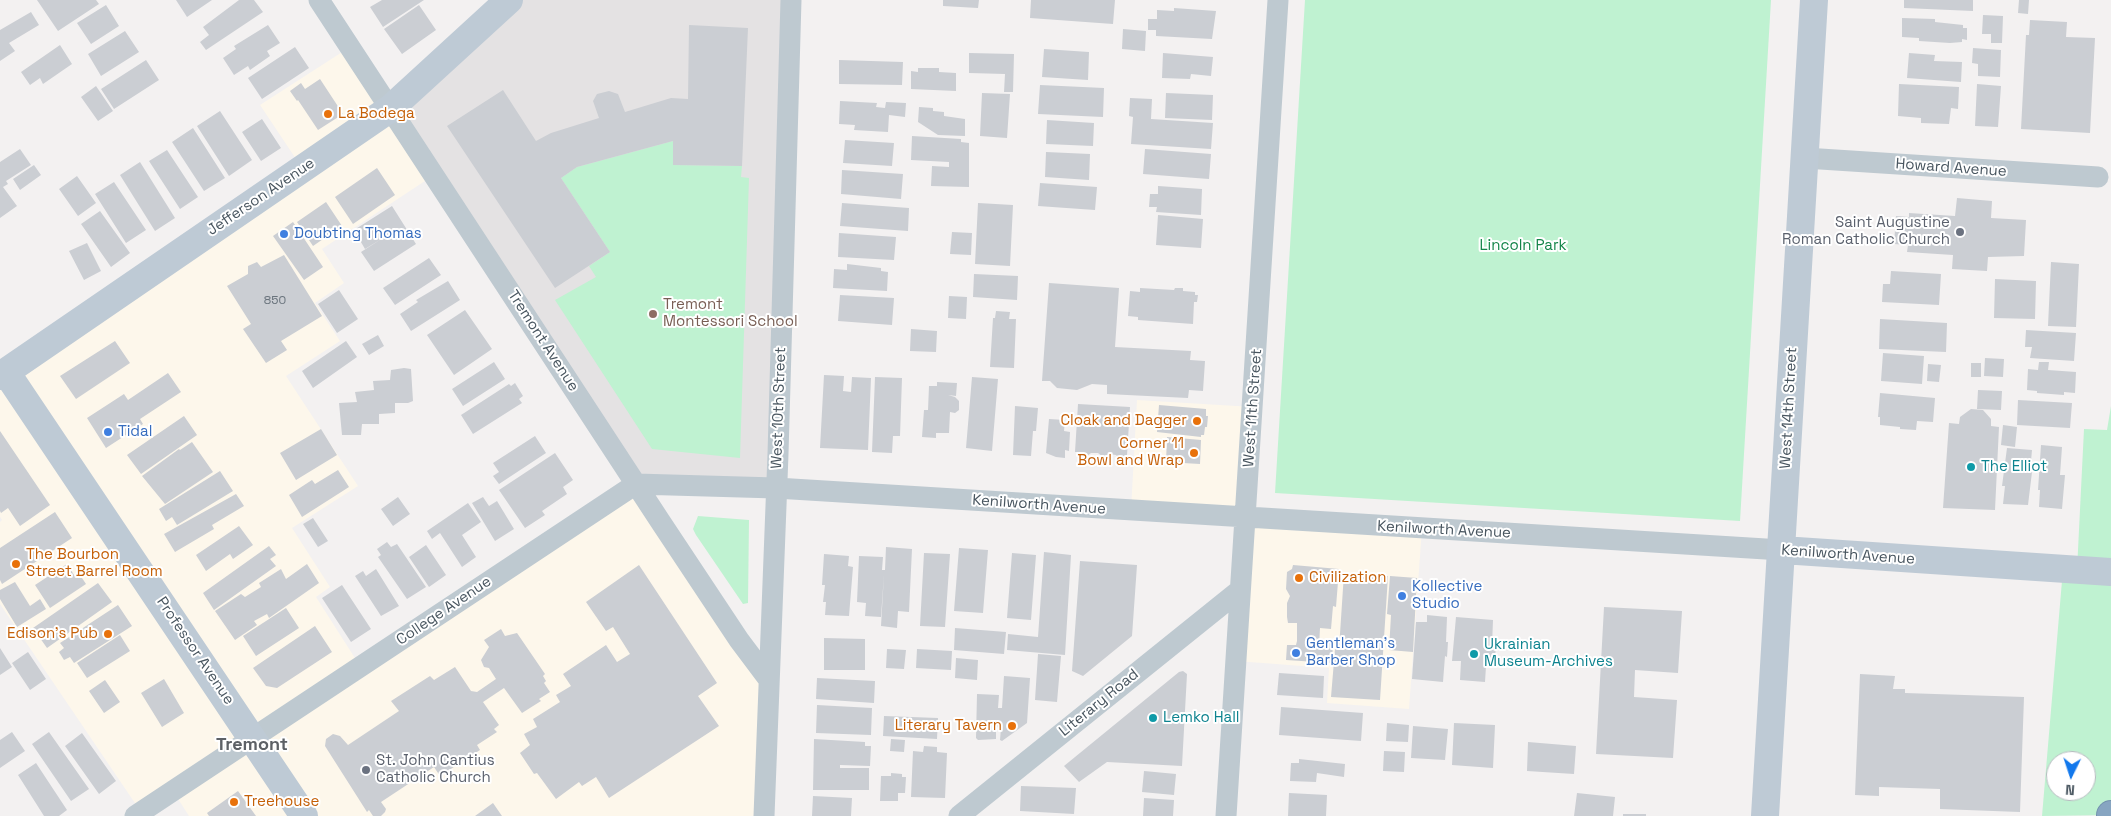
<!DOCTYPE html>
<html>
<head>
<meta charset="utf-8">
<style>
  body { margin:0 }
  #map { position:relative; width:2111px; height:816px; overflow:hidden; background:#f3f1f1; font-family:"Space Grotesk",sans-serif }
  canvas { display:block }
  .north { position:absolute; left:2046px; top:751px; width:50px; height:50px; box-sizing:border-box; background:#fff; border:1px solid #b6bbbf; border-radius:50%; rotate:184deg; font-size:14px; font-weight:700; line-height:20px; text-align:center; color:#48555f }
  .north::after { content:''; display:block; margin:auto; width:18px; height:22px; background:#1278ec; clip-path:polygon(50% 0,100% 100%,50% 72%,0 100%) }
</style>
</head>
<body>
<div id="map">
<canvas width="2111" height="816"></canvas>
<div class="north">N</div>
</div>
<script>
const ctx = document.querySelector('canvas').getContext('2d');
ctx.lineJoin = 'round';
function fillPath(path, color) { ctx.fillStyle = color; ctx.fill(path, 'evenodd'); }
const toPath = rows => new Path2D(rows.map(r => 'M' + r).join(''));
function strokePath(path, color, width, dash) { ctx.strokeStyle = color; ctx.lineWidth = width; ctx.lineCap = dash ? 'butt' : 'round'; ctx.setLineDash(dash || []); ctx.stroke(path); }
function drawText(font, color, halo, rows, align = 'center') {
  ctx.font = font + ' "Space Grotesk",sans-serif'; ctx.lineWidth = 4; ctx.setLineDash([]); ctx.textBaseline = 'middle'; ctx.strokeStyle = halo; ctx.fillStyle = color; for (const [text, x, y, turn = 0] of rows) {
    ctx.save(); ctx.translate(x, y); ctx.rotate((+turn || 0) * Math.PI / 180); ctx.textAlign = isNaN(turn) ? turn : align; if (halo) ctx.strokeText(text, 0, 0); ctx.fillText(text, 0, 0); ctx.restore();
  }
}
const commercial = toPath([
  [350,47,434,175,322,249,344,283,315,303,340,341,286,376,358,486,292,528,330,587,316,597,360,666,636,484,769,680,764,816,189,816,173,791,141,812,0,604,0,522,2,520,0,517,0,363,302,168,260,105],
  [1137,400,1253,407,1246,518,1422,528,1409,709,1327,703,1329,668,1236,661,1246,518,1131,510]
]);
const education = toPath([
  [509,0,791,0,776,488,636,484,391,108]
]);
const green = toPath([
  [1305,0,1771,0,1740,521,1275,493],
  [673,141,673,165,742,166,741,177,749,178,740,458,652,449,555,300,596,277,589,266,610,252,561,178,577,167],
  [2111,406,2111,815,2042,816,2063,569,2077,570,2084,429,2107,430],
  [2056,761,2086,761,2086,791,2056,791],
  [698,516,749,520,748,603,743,604,696,535,693,529]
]);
const building = toPath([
  [37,0,96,0,99,4,58,31],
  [176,0,212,0,187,17],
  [239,0,254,0,263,12,206,50,200,42,209,35,203,27],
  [382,0,424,0,383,27,370,7],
  [943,0,979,0,978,8,943,6],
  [1031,0,1115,0,1113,24,1030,18],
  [1904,0,1973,0,1973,11,1904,8],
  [2019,0,2029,0,2028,14,2018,13],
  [106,5,119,26,91,44,77,23],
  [419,5,436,30,402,54,384,29],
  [1174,8,1216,11,1212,39,1156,36,1156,30,1148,30,1148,19,1157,19,1157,10,1174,11],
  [31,12,39,25,9,43,15,51,0,61,0,30],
  [1983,15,2003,16,2002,43,1991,43,1991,34,1982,34],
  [1902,18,1935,19,1935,22,1963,25,1963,28,1967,28,1967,40,1962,39,1962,42,1950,43,1919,41,1919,38,1902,37],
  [2030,20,2067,22,2066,37,2095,38,2090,133,2021,129,2026,35,2029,35],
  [268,25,280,43,267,51,270,56,250,70,248,66,234,75,223,58,236,49,234,46],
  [689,25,748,28,742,166,673,165,673,141,577,167,561,178,610,252,555,288,447,126,503,90,536,141,551,133,599,118,593,101,597,94,609,91,618,94,625,112,671,98,688,99],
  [1123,29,1146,31,1145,51,1122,49],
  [125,31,139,52,101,76,88,54],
  [60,45,72,64,43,84,40,78,30,85,21,72],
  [295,47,309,68,262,99,248,78],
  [1973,48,2001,50,2000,77,1978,76,1978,64,1972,63],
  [1044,49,1089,52,1088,80,1042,77],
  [969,53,1014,54,1013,92,1004,92,1005,74,969,73],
  [1163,53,1213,57,1211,76,1191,74,1190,79,1162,78],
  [1909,53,1935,55,1934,61,1962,62,1961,82,1907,78],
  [146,60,159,80,114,109,101,89],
  [839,60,903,62,902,85,839,84],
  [918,68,939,68,939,72,956,73,956,91,911,89,911,71,918,72],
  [320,79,343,114,318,130,298,100,297,101,290,91,301,83,305,89],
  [1899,84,1959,87,1958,109,1951,108,1949,124,1921,123,1921,118,1898,116],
  [1977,84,2001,86,1998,127,1975,126],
  [1040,85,1104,88,1103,117,1038,114],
  [96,86,113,111,98,121,81,97],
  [982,93,1010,94,1007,138,980,136],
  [1166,93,1213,95,1212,120,1165,118],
  [1130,98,1152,99,1151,119,1213,123,1211,149,1131,144,1133,117,1129,116],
  [840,101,877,103,876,107,885,108,886,102,906,103,905,117,889,115,888,132,854,130,855,125,839,124],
  [919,107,933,108,933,111,944,112,944,116,965,119,965,136,938,135,918,122],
  [220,111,252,160,229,176,197,126],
  [262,119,281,148,261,161,242,132],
  [1047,120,1094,123,1093,146,1046,144],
  [193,128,225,178,204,191,172,142],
  [912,136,961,139,961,142,969,143,969,187,931,186,932,166,949,167,949,162,911,160],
  [845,140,894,143,892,166,843,163],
  [20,149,31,165,6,181,8,184,3,187,17,206,0,218,0,162],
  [1145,149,1211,154,1209,179,1143,174],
  [167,150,198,197,180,209,149,161],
  [1046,152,1090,154,1089,180,1045,177],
  [140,162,175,218,155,231,120,175],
  [34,165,41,175,20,190,13,179],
  [377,168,395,195,353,224,335,197],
  [842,170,903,174,901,199,841,194],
  [77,176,96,203,78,216,59,189],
  [114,182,146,230,126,243,95,194],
  [1040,183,1097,187,1095,210,1038,206],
  [1158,186,1202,189,1201,215,1156,212,1157,207,1149,207,1150,194,1158,194],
  [1957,198,1992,201,1991,218,2026,220,2024,256,1988,257,1987,271,1952,269,1953,255,1907,252,1908,245,1894,244,1896,216,1909,217,1909,213,1955,216],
  [326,202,342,226,313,246,297,222],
  [842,203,909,208,908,231,840,226],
  [978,203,1013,205,1010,266,975,264],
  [392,206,416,244,374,271,361,252,383,238,365,249,354,230],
  [100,211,130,253,111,267,81,224],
  [1158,215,1203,219,1201,248,1156,245],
  [293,222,323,267,304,280,273,236],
  [952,232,972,233,971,255,950,254],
  [839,233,896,237,894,260,838,257],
  [87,243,101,271,84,280,69,251],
  [284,255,322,316,281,341,287,350,266,363,243,329,251,324,227,286,248,274,248,266,257,262,261,267],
  [429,258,441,275,395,305,383,288],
  [2051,262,2079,264,2076,327,2048,326],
  [847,264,881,268,881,271,888,272,887,291,833,288,834,269,847,270],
  [1891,271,1941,274,1939,305,1882,302,1883,284,1890,284],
  [974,274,1018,276,1017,300,973,297],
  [1995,279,2036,281,2035,319,1994,318],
  [448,281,460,300,411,331,400,314,418,302,416,300],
  [1049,283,1119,288,1115,347,1191,351,1190,360,1205,361,1203,391,1189,390,1188,398,1107,394,1107,385,1092,384,1077,390,1057,388,1050,381,1042,381],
  [1140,288,1174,290,1175,288,1183,288,1183,291,1195,292,1195,295,1198,295,1197,302,1194,302,1193,324,1138,320,1138,317,1128,316,1130,291,1140,292],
  [339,290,358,319,337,333,318,304],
  [840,295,894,298,892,325,838,321],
  [949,296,967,297,966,319,948,318],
  [465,310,492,349,454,375,427,335],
  [996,311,1010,312,1009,319,1016,319,1014,368,990,367,993,318,995,318],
  [1880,319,1947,323,1946,352,1879,349],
  [911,329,937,331,936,352,910,351],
  [2026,330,2076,333,2074,361,2030,358,2032,347,2025,347],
  [378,335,384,346,369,355,362,344],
  [115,341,130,363,76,399,60,376],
  [346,341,357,357,313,388,302,371],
  [1883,353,1924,356,1922,384,1881,381],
  [1985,358,2004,359,2003,377,1984,376],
  [494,362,505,379,463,406,452,389],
  [2039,362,2049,362,2048,370,2076,372,2075,393,2064,392,2064,395,2037,393,2037,391,2027,390,2028,369,2038,370],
  [1971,363,1981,363,1981,377,1971,377],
  [1928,364,1941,365,1939,382,1927,381],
  [404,368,411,369,413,401,408,403,395,403,395,413,379,414,379,424,362,424,361,435,342,435,339,403,357,402,355,392,374,390,373,381,390,380,391,370],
  [168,373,181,392,140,419,143,424,106,448,87,418,124,394,128,400],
  [824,375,844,376,843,391,851,392,852,377,871,378,868,450,820,448],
  [875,377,902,378,900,436,893,436,892,453,872,452],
  [972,377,998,379,992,451,966,448],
  [937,382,957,383,956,396,948,395,955,397,959,401,959,410,955,413,950,412,949,433,936,433,936,438,922,437,924,410,928,410,929,386,937,386],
  [515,383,523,396,519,399,522,403,473,434,461,415,509,384,511,386],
  [1978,390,2002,391,2001,410,1977,409],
  [1880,393,1935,398,1933,422,1917,421,1916,430,1900,429,1900,427,1880,425,1880,417,1878,417],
  [2018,400,2072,403,2070,428,2017,425],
  [1078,404,1130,407,1127,455,1120,459,1116,455,1109,454,1103,457,1098,453,1091,453,1087,456,1081,452,1075,452],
  [1159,405,1206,409,1206,416,1208,416,1207,427,1205,427,1204,435,1201,435,1201,437,1157,432],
  [1015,406,1038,408,1036,431,1033,431,1031,456,1013,455],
  [1971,409,1983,410,1991,419,1991,426,1999,427,1995,510,1943,508,1949,423,1959,424,1960,417],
  [184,416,197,435,141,474,127,455],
  [1049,419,1065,420,1064,431,1070,432,1069,451,1065,450,1065,458,1056,457,1046,453],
  [2003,425,2017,427,2015,447,2001,445],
  [321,429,337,455,296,480,280,453],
  [0,431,50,505,20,526,8,508,1,513,0,511],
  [535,436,546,453,499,484,493,476,499,472,493,463],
  [1167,437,1201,440,1200,464,1166,462],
  [192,442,213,472,165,504,142,476,179,449,180,450],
  [2041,445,2062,447,2060,475,2065,475,2062,509,2039,507,2040,490,2038,490],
  [2007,448,2032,450,2030,472,2032,472,2028,505,2003,504,2005,486,2002,486],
  [555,453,573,480,563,487,567,494,542,511,545,515,525,528,499,490],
  [338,470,349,487,302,517,289,495,312,480,315,484],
  [220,471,233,491,177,525,172,517,166,521,159,509],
  [236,494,244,506,212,525,214,529,175,552,164,534],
  [398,497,410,514,393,526,381,509],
  [483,497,489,506,497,501,514,529,495,541,472,503],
  [468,503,481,522,462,535,476,557,462,567,440,533,432,539,427,531],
  [55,512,72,538,2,584,0,580,0,548],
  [313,518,328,541,318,547,303,524],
  [239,526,253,545,233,559,230,554,206,571,196,555],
  [387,542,391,547,397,544,426,587,407,599,378,557,381,555,377,549],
  [426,545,446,575,429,587,409,557],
  [269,546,276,555,270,559,276,566,214,610,203,593],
  [886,547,912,549,909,612,898,611,897,628,881,626,884,574,881,617,865,616,866,603,857,602,859,556,883,557,882,570,885,570],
  [959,548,988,550,983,613,954,611],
  [1044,552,1071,555,1065,655,1007,650,1008,634,1038,637],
  [924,553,950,554,945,627,920,626],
  [1012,553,1036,555,1031,620,1007,618],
  [824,554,849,556,848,566,853,567,849,616,825,615,826,602,823,602,825,585,822,585],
  [1080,561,1137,565,1132,636,1083,676,1072,671],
  [67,564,76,578,80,575,86,584,50,608,35,585],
  [307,564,319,583,269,618,267,614,254,621,257,625,235,640,215,611,241,594,245,597,261,587,259,583,281,569,286,579],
  [639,565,717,683,698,696,719,726,609,798,596,777,582,786,579,782,556,799,537,773,534,774,520,753,530,745,524,734,537,727,533,719,560,702,556,695,571,686,563,674,606,645,617,662,630,654,613,627,606,631,586,602],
  [1293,565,1339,569,1336,607,1333,606,1331,629,1320,628,1319,647,1323,647,1324,641,1333,641,1332,663,1286,660,1287,645,1296,645,1297,641,1297,623,1288,623,1287,617,1287,603,1290,596,1286,589,1287,572,1292,569],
  [376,569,399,606,381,616,355,576,363,571,366,576],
  [1344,573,1388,576,1380,700,1331,697,1335,649,1339,649],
  [1390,576,1417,578,1413,652,1389,650,1391,615,1387,614],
  [15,582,30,606,40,599,46,609,17,627,0,599,0,590],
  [98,583,112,602,47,648,33,628],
  [342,585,371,629,351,642,322,598],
  [118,605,132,626,74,663,70,657,64,660,59,652,64,648,60,643],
  [1604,607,1682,611,1678,673,1635,670,1634,697,1677,700,1673,758,1596,754],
  [286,608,299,628,256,656,243,636],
  [1427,615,1447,617,1446,642,1448,642,1447,657,1445,656,1443,682,1412,679,1416,622,1427,622],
  [1456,617,1493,620,1492,646,1496,646,1494,667,1486,666,1485,682,1460,680,1461,661,1452,661],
  [315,626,332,652,277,688,266,686,253,668],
  [955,628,1006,632,1004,654,954,650],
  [501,629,505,636,517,633,545,674,543,676,546,681,544,683,550,692,539,699,541,701,522,713,504,688,483,702,499,725,494,729,497,732,477,745,480,750,440,776,434,767,381,802,386,809,385,812,381,816,373,816,369,810,367,812,325,746,326,739,333,734,340,736,348,745,399,711,391,701,430,676,434,680,455,667,471,691,477,692,496,679,489,668,484,667,481,660,489,647,484,640],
  [120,635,130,651,87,678,77,663],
  [824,638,865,639,865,670,824,670],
  [0,648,12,667,0,675],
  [887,649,906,650,904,669,886,668],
  [917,649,952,651,951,670,916,668],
  [28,652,46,679,30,690,12,663],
  [1038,654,1061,656,1057,702,1035,700],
  [956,658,978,660,977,680,955,678],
  [1183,671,1187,674,1182,766,1107,762,1079,782,1064,766,1179,672],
  [1279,673,1324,676,1323,698,1277,695],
  [1860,674,1895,676,1893,689,1905,689,1905,693,2024,697,2020,812,1940,809,1940,789,1879,787,1879,796,1855,795],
  [1004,676,1030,678,1027,723,1002,741,1000,740,1001,728,996,727,996,739,978,740,976,738,977,694,999,695,998,708,1002,708],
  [817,678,875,681,874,703,816,699],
  [164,679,184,713,162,727,141,693],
  [105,680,120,702,104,713,89,691],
  [817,705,872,708,871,735,816,733],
  [1281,707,1363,713,1361,741,1279,735],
  [884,716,938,718,937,739,883,736],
  [1387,723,1409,725,1408,742,1386,741],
  [1454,723,1495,725,1493,768,1452,765],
  [1413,726,1448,729,1445,760,1411,758],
  [12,732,25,751,0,768,0,740],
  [49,732,89,789,71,801,32,744],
  [82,733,116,781,99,794,65,746],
  [814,739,865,742,865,746,871,746,870,766,840,765,840,768,869,768,869,790,813,790],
  [891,739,905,740,904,752,890,751],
  [1528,742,1576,746,1574,774,1527,771],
  [924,746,937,747,937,752,947,753,945,798,911,797,913,751,923,752],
  [1384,751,1405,752,1404,772,1383,771],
  [1299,759,1345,764,1344,777,1317,773,1316,782,1290,781,1291,763,1299,763],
  [36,763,67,810,59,816,44,816,18,775],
  [1144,771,1176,774,1174,795,1142,792],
  [891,773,902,774,902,777,906,777,905,793,898,793,898,801,880,801,881,776,891,776],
  [1021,786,1076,788,1074,814,1020,811],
  [238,791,256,816,209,816,207,813],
  [1289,793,1327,795,1326,816,1288,816],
  [1577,793,1615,797,1613,816,1574,816],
  [813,796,852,798,851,816,812,816],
  [1144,798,1174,800,1173,816,1143,816],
  [493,803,502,816,475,816],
  [1623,814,1646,814,1646,816,1623,816]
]);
const street = toPath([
  [319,0,660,521,739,640,769,680],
  [1805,158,2098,177],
  [135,816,636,484,776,488,1782,550],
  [764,816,778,454,791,0],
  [959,816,1240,590],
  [1226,816,1278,0]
]);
const secondary = toPath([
  [6,372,304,816],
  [0,376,391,108,509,0],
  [1782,550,2111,572],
  [1765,816,1814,0]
]);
const highway = toPath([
  [2111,816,2111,815]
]);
const markers = [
  [328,114,5,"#e8710a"],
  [1960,232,5,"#6b7280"],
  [284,234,5,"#3f7fe0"],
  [653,314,5,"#8d6e63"],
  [1197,421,5,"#e8710a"],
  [108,432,5,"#3f7fe0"],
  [1194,453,5,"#e8710a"],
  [1971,467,5,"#0f9aa8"],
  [16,564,5,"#e8710a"],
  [1299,578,5,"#e8710a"],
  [1402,596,5,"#3f7fe0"],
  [108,634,5,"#e8710a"],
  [1296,653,5,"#3f7fe0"],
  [1474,654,5,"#0f9aa8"],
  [1153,718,5,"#0f9aa8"],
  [1012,726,5,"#e8710a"],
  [366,770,5,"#6b7280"],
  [234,802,5,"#e8710a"]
];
const numberNames = [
  ["850",275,301]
];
const foodNames = [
  ["La Bodega",338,114],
  ["Cloak and Dagger",1187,421,"right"],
  ["Corner 11",1184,444,"right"],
  ["Bowl and Wrap",1184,461,"right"],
  ["The Bourbon",26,555],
  ["Street Barrel Room",26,572],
  ["Civilization",1309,578],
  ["Edison's Pub",98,634,"right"],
  ["Literary Tavern",1002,726,"right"],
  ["Treehouse",244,802]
];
const streetNames = [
  ["Howard Avenue",1951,168,4],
  ["Jefferson Avenue",261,197,-34],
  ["Tremont Avenue",543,341,57],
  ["West 10th Street",779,408,-88],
  ["West 11th Street",1253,408,-86],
  ["West 14th Street",1789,408,-87],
  ["Kenilworth Avenue",1039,505,4],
  ["Kenilworth Avenue",1444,530,3],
  ["Kenilworth Avenue",1848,555,4],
  ["College Avenue",444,611,-34],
  ["Professor Avenue",195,651,56],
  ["Literary Road",1099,703,-39]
];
const worshipNames = [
  ["Saint Augustine",1950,223],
  ["Roman Catholic Church",1950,240],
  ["St. John Cantius",376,761,"left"],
  ["Catholic Church",376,778,"left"]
];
const shopNames = [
  ["Doubting Thomas",294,234],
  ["Tidal",118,432],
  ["Kollective",1412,587],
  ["Studio",1412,604],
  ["Gentleman's",1306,644],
  ["Barber Shop",1306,661]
];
const parkNames = [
  ["Lincoln Park",1523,246]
];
const educationNames = [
  ["Tremont",663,305],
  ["Montessori School",663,322]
];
const cultureNames = [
  ["The Elliot",1981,467],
  ["Ukrainian",1484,645],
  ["Museum-Archives",1484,662],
  ["Lemko Hall",1163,718]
];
const quarterNames = [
  ["Tremont",252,745]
];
fillPath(commercial, '#fdf7eb');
fillPath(education, '#e4e2e3');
fillPath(green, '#bff2d1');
fillPath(building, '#cbced3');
strokePath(highway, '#7290ad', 30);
strokePath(street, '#bec9d0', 21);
strokePath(secondary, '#becad5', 28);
strokePath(highway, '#87a5c1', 28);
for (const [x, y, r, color] of markers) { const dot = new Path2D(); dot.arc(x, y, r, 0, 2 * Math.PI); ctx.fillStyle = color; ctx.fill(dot); strokePath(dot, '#fff', 2); }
drawText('12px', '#69737c', null, numberNames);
drawText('15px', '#c56008', '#fff', foodNames, 'left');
drawText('15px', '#48555f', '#fff', streetNames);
drawText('15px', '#5b616d', '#fff', worshipNames, 'right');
drawText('15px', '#366cbe', '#fff', shopNames, 'left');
drawText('15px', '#148549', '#fff', parkNames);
drawText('15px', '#785e54', '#fff', educationNames, 'left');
drawText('15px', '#0d838f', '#fff', cultureNames, 'left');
drawText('bold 18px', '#5d6166', '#fff', quarterNames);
</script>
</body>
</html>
